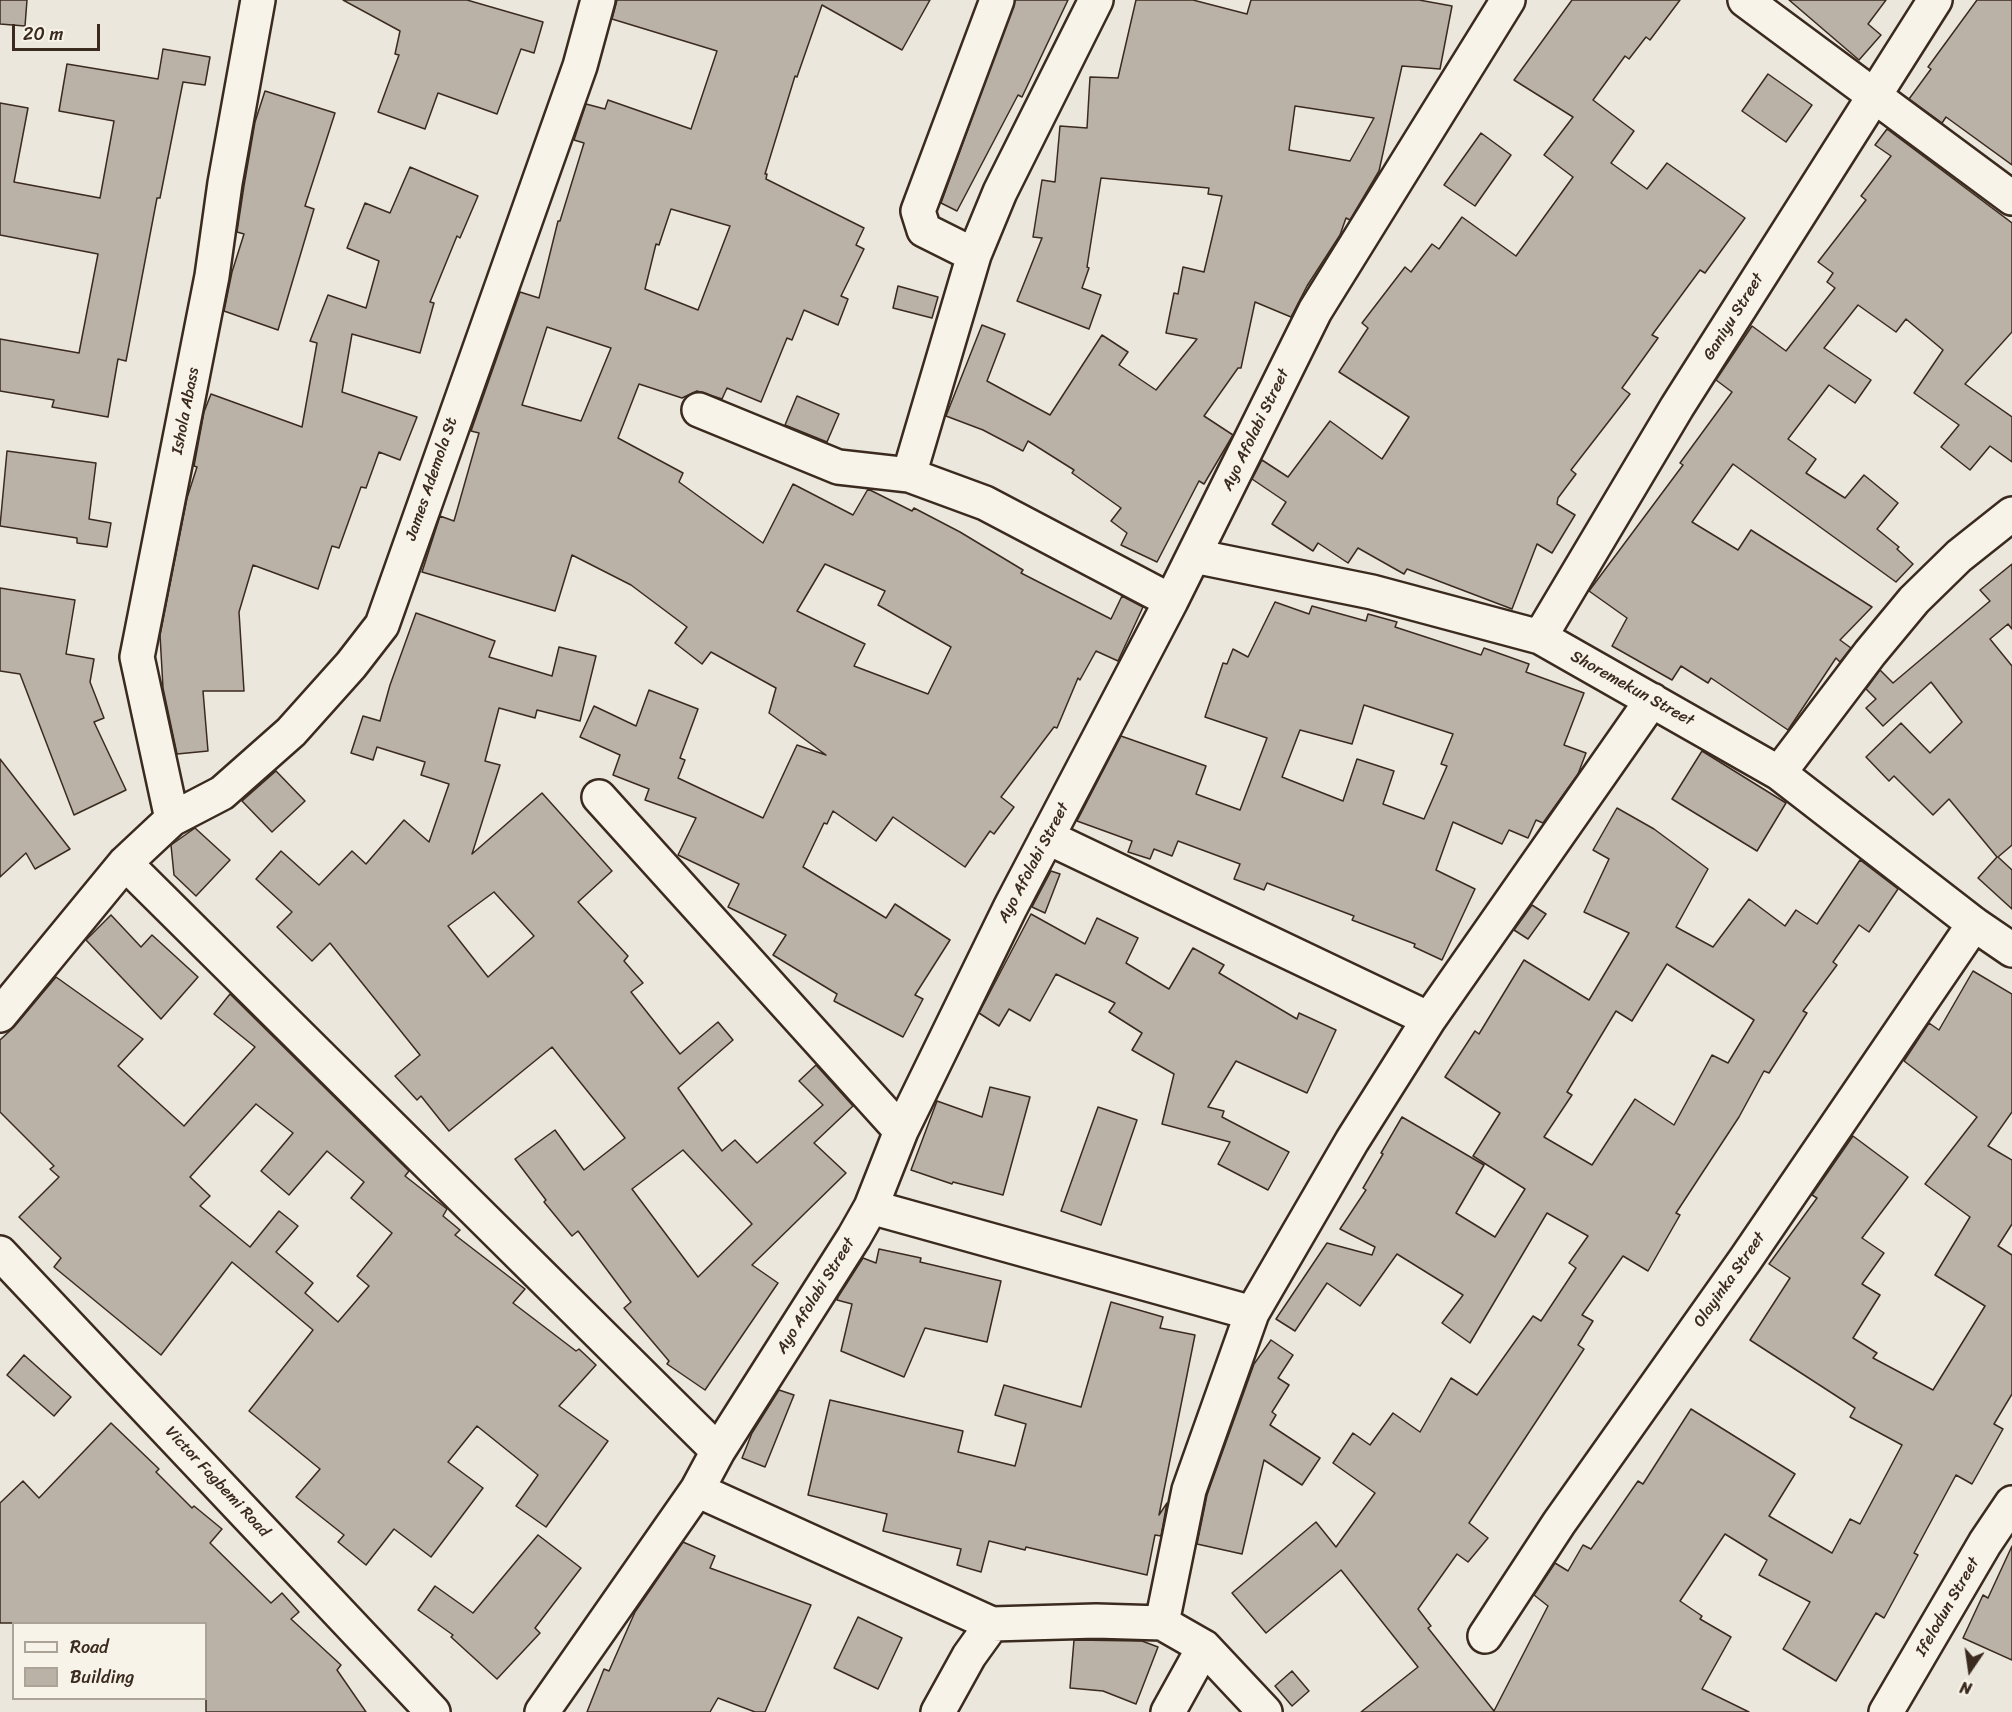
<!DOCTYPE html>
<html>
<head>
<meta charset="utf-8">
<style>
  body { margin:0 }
  #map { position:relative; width:2012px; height:1712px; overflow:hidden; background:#ece7dc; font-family:Sriracha,sans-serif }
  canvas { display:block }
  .legend { position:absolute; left:12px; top:1622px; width:195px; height:78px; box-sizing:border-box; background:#f7f3e8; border:2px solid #aca397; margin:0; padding:8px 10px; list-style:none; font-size:18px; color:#3b2a1e }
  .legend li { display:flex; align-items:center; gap:12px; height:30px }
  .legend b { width:30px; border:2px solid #aca397 }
  .north { position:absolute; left:1940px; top:1640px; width:60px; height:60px; -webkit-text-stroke:4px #f7f3e8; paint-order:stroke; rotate:193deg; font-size:16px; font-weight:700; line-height:24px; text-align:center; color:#3b2a1e }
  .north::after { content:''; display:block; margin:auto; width:21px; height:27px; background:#3b2a1e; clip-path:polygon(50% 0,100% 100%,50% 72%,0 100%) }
  .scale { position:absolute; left:12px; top:24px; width:88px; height:27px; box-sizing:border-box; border:3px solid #3b2a1e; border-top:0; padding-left:8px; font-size:18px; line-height:21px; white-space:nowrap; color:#3b2a1e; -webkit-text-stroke:4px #f7f3e8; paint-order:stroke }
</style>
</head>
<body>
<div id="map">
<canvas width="2012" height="1712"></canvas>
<ul class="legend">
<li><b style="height:8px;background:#f7f3e8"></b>Road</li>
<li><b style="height:16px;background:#bab2a7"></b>Building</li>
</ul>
<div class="north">N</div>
<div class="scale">20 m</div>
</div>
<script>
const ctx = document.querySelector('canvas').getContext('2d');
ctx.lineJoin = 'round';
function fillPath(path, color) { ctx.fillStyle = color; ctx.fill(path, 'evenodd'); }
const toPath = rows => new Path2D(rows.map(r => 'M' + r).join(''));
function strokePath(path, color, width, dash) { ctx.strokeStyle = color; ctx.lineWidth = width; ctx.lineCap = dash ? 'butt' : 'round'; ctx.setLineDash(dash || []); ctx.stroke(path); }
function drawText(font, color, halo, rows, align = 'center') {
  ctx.font = font + ' Sriracha,sans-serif'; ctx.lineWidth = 5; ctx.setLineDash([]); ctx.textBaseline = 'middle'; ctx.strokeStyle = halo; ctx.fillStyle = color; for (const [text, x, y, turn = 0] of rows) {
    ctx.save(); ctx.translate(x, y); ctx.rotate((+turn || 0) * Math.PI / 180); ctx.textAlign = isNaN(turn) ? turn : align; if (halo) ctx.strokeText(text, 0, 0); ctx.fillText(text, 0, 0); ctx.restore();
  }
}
const building = toPath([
  [0,0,27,0,25,26,0,24,0,0],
  [343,0,467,0,543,22,534,53,521,49,497,114,438,93,425,129,378,112,399,55,395,54,400,31,343,0],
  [617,0,930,0,902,50,822,5,797,77,795,76,765,174,767,174,766,179,864,228,856,245,864,249,841,296,848,299,838,325,804,310,792,340,787,338,761,402,727,388,722,399,697,391,682,398,639,384,618,438,683,473,679,482,763,543,793,484,853,515,868,489,912,511,914,508,960,532,1023,570,1021,573,1111,619,1122,596,1143,607,1118,661,1096,651,1080,680,1078,678,1057,728,1054,727,1001,797,1014,807,994,834,990,831,965,867,893,817,876,841,833,811,827,824,824,823,803,867,886,918,895,904,950,940,915,995,923,999,903,1037,834,1001,837,994,773,955,786,935,728,907,739,884,678,855,696,818,645,800,649,789,613,775,620,755,580,737,594,706,636,726,649,690,698,709,680,758,685,760,678,778,763,818,797,745,826,755,769,713,776,688,711,652,702,664,675,643,687,627,631,585,572,555,555,611,422,572,440,516,454,521,479,433,471,431,520,292,539,298,558,221,560,221,584,143,574,140,586,104,605,109,608,100,691,129,717,51,612,19,617,0],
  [671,209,730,226,698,310,645,289,656,244,659,245,671,209],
  [547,327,611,348,581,421,522,405,547,327],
  [825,564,885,591,878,605,951,647,928,694,854,666,865,644,797,611,825,564],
  [1015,0,1068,0,1022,97,1018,95,957,211,941,203,1015,0],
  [1136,0,1193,0,1247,14,1251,0,1419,0,1452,6,1440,69,1402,66,1379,171,1350,220,1346,218,1340,235,1307,286,1291,317,1255,302,1241,368,1238,368,1204,416,1233,435,1204,484,1199,481,1157,562,1121,545,1127,533,1111,521,1121,508,1072,473,1074,470,1028,441,1023,451,983,430,946,416,982,325,1005,334,987,381,1050,415,1102,335,1128,352,1119,365,1156,390,1197,339,1166,333,1174,293,1178,294,1183,267,1204,272,1222,196,1208,194,1209,188,1101,178,1087,267,1089,268,1082,288,1101,295,1089,329,1017,301,1042,238,1033,237,1042,180,1055,182,1060,126,1087,128,1090,77,1118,78,1136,0],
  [1295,106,1374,118,1350,161,1289,150,1295,106],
  [1572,0,1680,0,1650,40,1646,37,1629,59,1625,56,1593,100,1634,131,1611,163,1647,189,1667,163,1745,218,1705,273,1700,270,1652,335,1658,338,1622,388,1630,394,1571,470,1576,474,1558,498,1557,504,1575,515,1552,553,1537,544,1512,609,1407,569,1404,574,1358,548,1348,563,1318,543,1313,551,1272,524,1286,502,1252,479,1262,460,1288,477,1330,421,1382,459,1409,417,1339,372,1368,328,1362,323,1405,267,1411,272,1432,244,1439,249,1462,217,1516,256,1573,177,1544,155,1573,117,1514,80,1572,0],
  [1789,0,1886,0,1868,24,1881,35,1859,60,1789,0],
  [1977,0,2012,0,2012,165,1946,117,1942,123,1909,99,1931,69,1928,67,1977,0],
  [163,49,210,57,205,85,183,82,160,198,157,198,126,361,118,359,108,417,52,407,54,400,0,391,0,339,79,353,98,254,0,235,0,103,28,108,14,182,100,198,114,121,59,111,67,64,158,79,163,49],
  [1768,74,1812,105,1786,142,1742,111,1768,74],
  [265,91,335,113,305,206,314,209,278,330,224,311,232,272,244,234,237,232,244,186,255,122,265,91],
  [1887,129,2012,223,2012,332,1965,384,2012,417,2012,462,1990,446,1970,470,1941,447,1959,425,1914,393,1943,350,1906,319,1896,332,1858,305,1824,348,1871,380,1855,403,1829,385,1788,439,1816,459,1806,473,1845,498,1864,475,1898,503,1877,529,1899,547,1897,549,1913,564,1896,582,1733,464,1692,522,1738,550,1751,530,1872,607,1840,640,1851,648,1840,662,1836,658,1788,730,1711,678,1708,683,1681,666,1672,680,1612,646,1627,618,1589,591,1683,465,1680,463,1732,392,1716,380,1752,326,1786,351,1835,288,1827,282,1833,273,1818,262,1866,200,1861,196,1891,156,1875,145,1887,129],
  [1481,133,1511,155,1475,206,1444,185,1481,133],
  [410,167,478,196,460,238,457,236,430,302,434,303,420,353,352,334,342,392,417,417,400,460,379,452,366,488,361,487,339,548,332,546,318,589,253,565,239,612,244,691,203,691,208,751,177,754,163,688,160,635,187,498,197,467,194,466,204,412,211,394,302,427,317,343,310,341,328,295,366,308,379,261,347,248,365,203,390,213,410,167],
  [898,286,938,297,932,318,893,308,898,286],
  [797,396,839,414,827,442,785,425,797,396],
  [7,451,96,463,89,519,111,523,107,547,77,543,77,538,0,526,7,451],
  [2012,564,2012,629,2008,624,1990,639,2012,666,2012,845,1998,857,2012,870,2012,909,1978,878,1997,857,1949,799,1933,815,1894,776,1889,781,1866,757,1901,723,1930,753,1962,722,1931,682,1883,726,1866,708,1876,699,1866,689,1880,670,1893,683,1990,601,1980,590,2012,564],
  [0,588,75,600,66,654,94,659,90,682,104,718,94,722,126,790,74,815,20,674,0,671,0,588],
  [1275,602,1309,614,1312,606,1366,621,1368,614,1397,622,1395,627,1481,655,1484,648,1529,664,1526,672,1584,693,1564,745,1586,753,1578,774,1543,823,1536,820,1528,838,1509,830,1502,844,1453,822,1436,870,1475,889,1442,960,1414,947,1415,944,1352,920,1354,916,1267,883,1264,890,1234,879,1240,864,1178,841,1172,856,1154,849,1150,859,1128,852,1132,841,1077,821,1121,736,1206,766,1196,794,1240,810,1267,738,1205,717,1223,663,1227,664,1233,649,1248,657,1275,602],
  [1364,705,1453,734,1441,764,1447,766,1424,819,1383,804,1394,771,1357,759,1343,801,1282,777,1300,730,1352,744,1364,705],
  [416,613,495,641,489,657,552,676,559,647,596,656,580,721,537,710,535,718,499,708,485,761,500,765,472,854,542,793,612,871,578,902,628,956,624,961,643,983,631,992,680,1054,718,1022,733,1040,678,1088,722,1151,735,1140,757,1163,823,1105,799,1081,816,1065,853,1106,814,1143,846,1173,752,1265,778,1283,705,1390,667,1364,669,1361,624,1308,631,1302,578,1231,572,1236,544,1202,546,1200,515,1159,555,1130,584,1170,625,1138,552,1047,449,1131,421,1096,417,1100,395,1076,420,1055,330,943,312,961,277,927,292,912,256,879,281,851,319,885,352,851,366,864,404,820,429,842,449,784,421,775,425,762,377,747,373,760,351,753,363,716,380,721,390,685,416,613],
  [494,892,534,936,488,977,448,926,494,892],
  [683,1150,752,1224,698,1277,632,1189,683,1150],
  [1702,751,1786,803,1757,851,1672,799,1702,751],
  [0,759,70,849,35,869,26,853,0,877,0,759],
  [276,771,305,801,272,832,242,801,276,771],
  [1617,808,1654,829,1708,869,1676,927,1713,947,1749,899,1785,926,1796,910,1817,924,1860,860,1898,889,1869,932,1859,925,1833,962,1837,965,1803,1011,1807,1013,1769,1073,1764,1071,1739,1117,1676,1213,1680,1215,1648,1271,1623,1256,1582,1315,1593,1321,1578,1345,1584,1349,1469,1523,1488,1538,1468,1562,1457,1554,1418,1609,1431,1626,1428,1628,1494,1711,1548,1606,1534,1595,1555,1563,1568,1571,1583,1545,1591,1549,1638,1481,1643,1484,1691,1409,1795,1474,1769,1516,1832,1553,1850,1519,1860,1524,1902,1445,1850,1417,1855,1408,1750,1340,1790,1278,1769,1264,1817,1198,1812,1195,1853,1136,1908,1177,1862,1238,1884,1253,1862,1284,1880,1295,1853,1338,1877,1353,1873,1358,1933,1390,1985,1306,1935,1275,1970,1217,1925,1184,1977,1117,1904,1061,1929,1023,1939,1030,1973,971,2012,994,2012,1112,1988,1146,2012,1160,2012,1224,1998,1246,2012,1255,2012,1394,1994,1424,2003,1429,1972,1484,1956,1475,1914,1553,1918,1555,1884,1618,1876,1613,1836,1681,1783,1649,1810,1602,1759,1575,1767,1560,1725,1534,1680,1601,1702,1616,1700,1619,1731,1637,1702,1689,1749,1712,1361,1712,1418,1667,1341,1570,1266,1633,1232,1593,1316,1522,1336,1547,1375,1493,1333,1463,1353,1433,1370,1445,1393,1413,1420,1432,1451,1378,1477,1395,1533,1316,1541,1321,1576,1268,1569,1263,1588,1236,1547,1213,1470,1343,1442,1323,1463,1295,1397,1254,1360,1306,1327,1283,1295,1331,1276,1319,1327,1243,1372,1255,1375,1247,1340,1229,1366,1190,1363,1188,1383,1154,1381,1153,1402,1117,1484,1165,1456,1213,1495,1237,1525,1189,1473,1156,1500,1113,1445,1077,1475,1031,1479,1034,1524,960,1589,1000,1629,933,1584,912,1609,859,1593,850,1617,808],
  [1667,964,1754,1020,1728,1063,1712,1055,1674,1125,1635,1099,1592,1165,1544,1137,1572,1095,1567,1092,1616,1011,1632,1021,1667,964],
  [195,828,230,860,196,896,174,875,171,845,195,828],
  [1051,871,1060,874,1045,913,1032,907,1051,871],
  [1532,905,1546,914,1528,939,1514,930,1532,905],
  [1031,914,1085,944,1097,918,1138,938,1126,963,1169,989,1193,948,1224,965,1219,973,1297,1019,1299,1013,1336,1030,1307,1093,1236,1061,1208,1107,1224,1111,1222,1117,1289,1152,1268,1190,1218,1164,1230,1142,1162,1124,1174,1074,1132,1050,1142,1033,1109,1012,1115,1003,1056,974,1030,1021,1009,1009,999,1026,979,1013,1031,914],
  [111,915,141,947,152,935,198,977,161,1019,86,940,111,915],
  [56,977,143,1039,118,1066,184,1126,255,1047,214,1014,230,994,409,1171,405,1176,447,1209,443,1216,460,1230,455,1235,525,1289,513,1303,576,1351,579,1349,596,1365,559,1406,608,1441,546,1527,516,1506,538,1475,477,1426,448,1462,483,1488,431,1557,394,1529,366,1565,338,1542,344,1535,296,1497,320,1469,249,1411,313,1330,232,1262,161,1355,54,1267,61,1258,19,1217,59,1177,50,1169,54,1166,0,1112,0,1040,14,1027,56,977],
  [256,1104,293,1133,261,1171,289,1195,327,1151,364,1182,351,1198,392,1233,357,1276,369,1286,338,1322,305,1293,313,1283,276,1252,298,1226,279,1211,250,1247,200,1206,210,1196,190,1177,256,1104],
  [990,1087,1030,1097,1003,1195,953,1182,952,1184,911,1170,937,1101,982,1117,990,1087],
  [1098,1107,1137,1120,1101,1225,1061,1211,1098,1107],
  [879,1249,921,1258,920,1262,1001,1281,987,1342,925,1328,904,1377,841,1351,852,1304,837,1300,838,1297,863,1258,876,1263,879,1249],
  [1111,1302,1163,1317,1160,1328,1195,1335,1159,1515,1167,1503,1161,1536,1155,1535,1147,1575,1026,1547,1025,1550,989,1541,981,1572,957,1565,961,1549,883,1531,887,1514,808,1495,830,1400,963,1431,958,1452,1015,1466,1026,1424,995,1415,1004,1385,1081,1407,1111,1302],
  [1271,1340,1293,1355,1278,1378,1289,1385,1272,1412,1276,1415,1270,1425,1320,1458,1302,1485,1264,1460,1242,1554,1197,1544,1207,1495,1254,1364,1271,1340],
  [24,1355,71,1397,54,1416,7,1375,24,1355],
  [779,1390,794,1395,765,1467,742,1458,752,1433,779,1390],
  [111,1423,159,1469,156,1472,192,1508,194,1506,222,1529,210,1543,271,1603,282,1593,299,1612,291,1619,341,1665,337,1670,366,1712,206,1712,206,1623,0,1623,0,1503,23,1481,39,1498,111,1423],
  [538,1535,581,1568,535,1628,540,1633,497,1679,451,1637,453,1635,418,1610,435,1586,473,1613,538,1535],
  [683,1542,715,1556,710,1568,811,1605,765,1712,755,1712,718,1698,710,1712,587,1712,604,1669,609,1671,635,1612,683,1542],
  [2012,1546,2012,1660,1963,1638,1983,1595,1988,1598,2012,1546],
  [858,1617,902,1638,878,1689,834,1668,858,1617],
  [1074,1640,1142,1641,1158,1647,1136,1704,1103,1691,1070,1688,1074,1640],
  [1292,1671,1309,1691,1292,1706,1275,1686,1292,1671]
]);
const minor = toPath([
  [1745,0,2012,198],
  [974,255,924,230,918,211,997,0],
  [699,410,838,467,909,475,985,503,1171,601],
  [909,475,974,255,1000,192,1096,0],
  [1194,556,1372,592,1540,637,1779,773,1974,924,2012,950],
  [1540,637,1677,407,1935,0],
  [1779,773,1870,653,1914,600,1959,556,2012,514],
  [599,797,901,1131],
  [172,819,137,657,212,276,225,183,258,0],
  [1047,837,1429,1019],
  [125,863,718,1451],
  [0,1015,125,863,172,819,222,793,291,732,351,665,382,625,580,66,598,0],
  [871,1207,1252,1313],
  [0,1253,433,1712],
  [697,1490,992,1624],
  [1162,1623,1189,1490,1252,1313,1352,1141,1429,1019,1652,700],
  [1485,1636,1559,1523,1745,1260,1974,924],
  [542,1712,697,1490,718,1451,854,1237,871,1207,901,1131,1010,908,1171,601,1315,311,1508,0],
  [938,1712,969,1656,992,1624,1096,1621,1162,1623,1204,1647,1265,1712],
  [1168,1712,1204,1647],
  [1886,1712,1985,1543,2012,1503]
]);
const streetNames = [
  ["Ganiyu Street",1734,317,-58],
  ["Ishola Abass",186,411,-79],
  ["Ayo Afolabi Street",1256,430,-64],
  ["James Ademola St",432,479,-71],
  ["Shoremekun Street",1632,689,29],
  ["Ayo Afolabi Street",1034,863,-62],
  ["Olayinka Street",1730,1280,-55],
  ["Ayo Afolabi Street",816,1296,-58],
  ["Victor Fagbemi Road",217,1482,47],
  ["Ifelodun Street",1948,1607,-60]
];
fillPath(building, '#bab2a7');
strokePath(building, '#3b2a1e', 1.5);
strokePath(minor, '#3b2a1e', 38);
strokePath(minor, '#f7f3e8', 33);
drawText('16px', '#3b2a1e', '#f7f3e8', streetNames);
</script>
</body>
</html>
